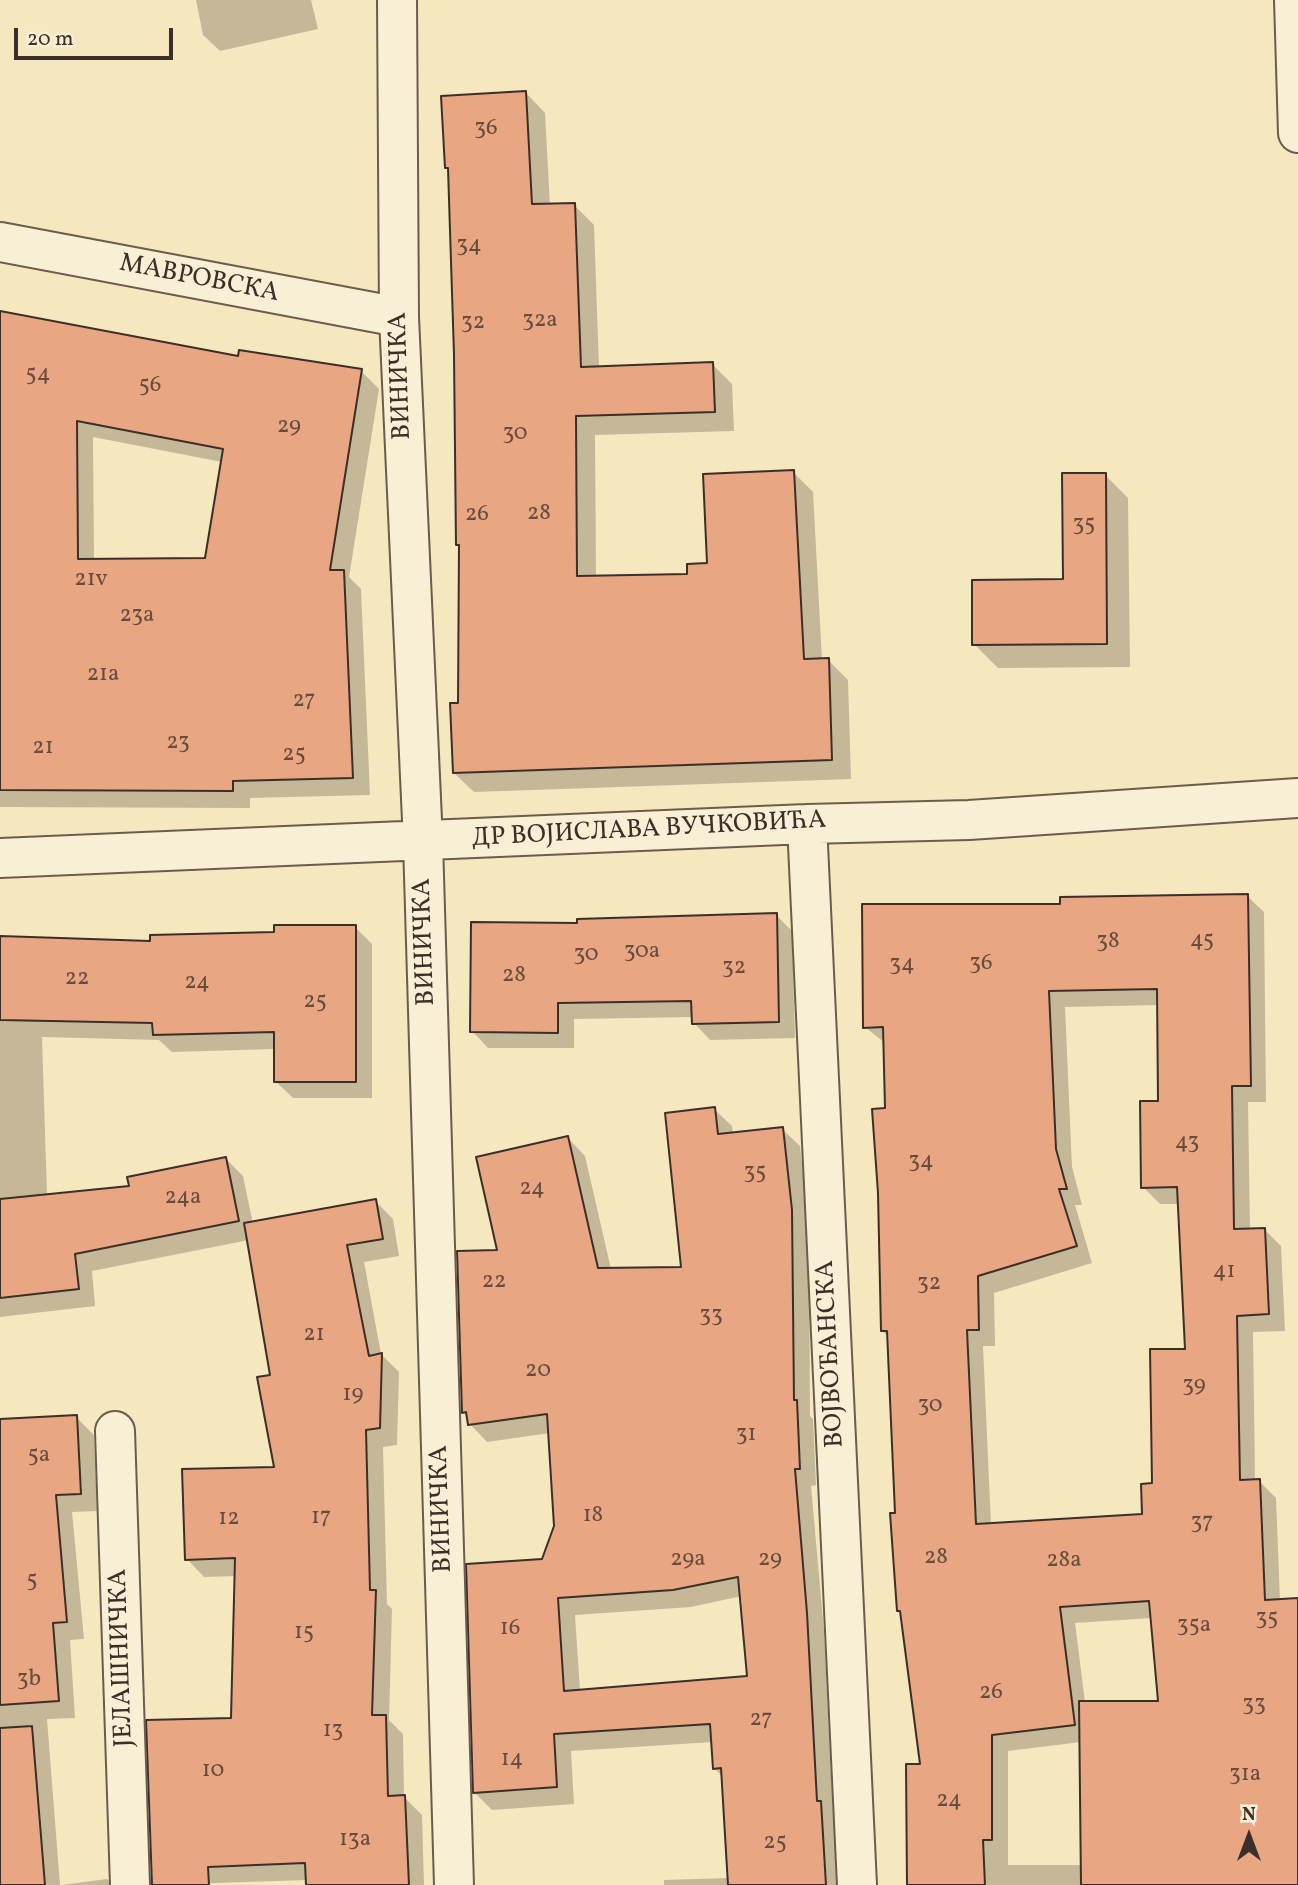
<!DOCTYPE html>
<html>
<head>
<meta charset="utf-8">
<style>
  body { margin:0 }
  #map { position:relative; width:1298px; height:1885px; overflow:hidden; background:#f5e7be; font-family:Vollkorn,serif }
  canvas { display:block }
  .north { position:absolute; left:1214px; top:1801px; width:70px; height:70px; -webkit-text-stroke:5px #f8efd5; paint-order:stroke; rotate:0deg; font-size:19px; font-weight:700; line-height:28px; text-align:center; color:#3c2f29 }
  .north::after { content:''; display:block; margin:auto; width:24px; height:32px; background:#3c2f29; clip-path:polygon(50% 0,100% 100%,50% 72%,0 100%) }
  .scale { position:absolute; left:14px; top:28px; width:159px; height:32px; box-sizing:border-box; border:4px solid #3c2f29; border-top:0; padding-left:9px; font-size:21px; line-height:24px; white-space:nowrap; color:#3c2f29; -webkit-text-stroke:5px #f8efd5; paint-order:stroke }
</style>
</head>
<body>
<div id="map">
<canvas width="1298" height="1885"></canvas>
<div class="north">N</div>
<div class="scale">20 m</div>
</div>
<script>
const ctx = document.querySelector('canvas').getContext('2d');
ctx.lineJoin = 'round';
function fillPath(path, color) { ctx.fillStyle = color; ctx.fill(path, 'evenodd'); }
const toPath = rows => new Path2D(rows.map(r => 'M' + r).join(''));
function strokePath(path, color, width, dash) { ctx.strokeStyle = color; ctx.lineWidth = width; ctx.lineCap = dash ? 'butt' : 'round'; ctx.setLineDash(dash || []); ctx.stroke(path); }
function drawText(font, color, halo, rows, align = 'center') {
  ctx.font = font + ' Vollkorn,serif'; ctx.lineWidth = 7; ctx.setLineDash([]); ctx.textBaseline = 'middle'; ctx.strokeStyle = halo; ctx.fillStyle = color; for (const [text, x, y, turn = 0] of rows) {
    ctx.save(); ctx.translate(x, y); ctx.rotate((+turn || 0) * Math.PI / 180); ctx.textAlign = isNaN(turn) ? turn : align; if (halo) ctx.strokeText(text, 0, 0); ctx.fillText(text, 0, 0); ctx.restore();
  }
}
const shadow = toPath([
  [196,0,311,0,318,29,220,51,203,35],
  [526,93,545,113,550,206,574,205,594,225,599,368,712,364,732,384,734,431,595,435,596,578,689,575,709,565,793,472,813,492,822,660,828,660,848,680,851,779,474,792,454,773,459,705,461,548,458,544,456,355,449,170,447,168],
  [0,315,239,358,361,371,379,389,349,577,361,589,370,795,250,798,250,808,0,807],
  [93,437,222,462,207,560,94,561],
  [1105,475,1128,498,1130,667,998,668,974,644,1065,581],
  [1247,896,1264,912,1266,1102,1248,1102,1250,1230,1264,1229,1281,1246,1285,1331,1253,1332,1255,1481,1259,1481,1276,1498,1280,1601,1298,1599,1298,1885,907,1885,908,1766,922,1766,903,1614,899,1610,889,1337,882,1331,885,1043,865,1027,1062,905],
  [1159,1005,1160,1102,1143,1187,1160,1204,1180,1204,1187,1350,1154,1485,1144,1515,991,1525,983,1346,995,1346,994,1293,1092,1263,1075,1205,1082,1205,1072,1167,1065,1007],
  [1152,1618,1160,1702,1085,1702,1075,1623],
  [1081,1742,1082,1865,1008,1865,1008,1751],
  [776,915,792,931,795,1038,710,1040,694,1023,693,1017,574,1019,574,1048,488,1048,472,1031,579,925],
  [355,927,372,944,372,1098,293,1098,275,1081,275,1049,172,1052,159,1040,42,1037,47,1196,131,1188,226,1159,243,1176,253,1224,375,1201,393,1219,399,1256,364,1262,381,1354,399,1372,397,1445,383,1447,387,1604,392,1609,389,1720,403,1734,404,1797,422,1815,424,1885,307,1885,307,1880,153,1885,233,1720,236,1576,204,1577,187,1559,276,1468,272,1376,249,1240,92,1271,95,1306,0,1317,0,935,6,938,152,943],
  [714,1109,732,1126,733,1134,782,1129,800,1146,809,1229,810,1416,813,1419,816,1485,811,1486,824,1631,833,1815,838,1820,842,1885,664,1885,664,1880,729,1878,724,1778,714,1768,713,1742,571,1751,574,1804,492,1810,475,1793,555,1527,550,1433,487,1442,470,1424,464,1412,499,1252,568,1138,585,1156,611,1269,683,1269],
  [742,1596,749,1678,580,1691,575,1615,691,1607],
  [76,1417,94,1435,97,1511,72,1512,84,1639,70,1640,75,1718,47,1719,60,1885,0,1885,0,1418,0,1421],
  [107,1879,113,1885,62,1885]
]);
const building = toPath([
  [526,91,532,204,575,203,581,367,713,362,715,412,576,416,577,576,687,574,687,564,707,563,703,474,794,470,804,659,829,658,832,760,453,773,450,703,458,703,459,545,456,545,454,355,448,168,445,168,441,96,526,91],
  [0,311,238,356,239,350,362,369,330,570,344,570,353,778,233,781,233,791,0,790,0,311],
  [77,421,223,449,205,558,78,559,77,421],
  [1062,473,1106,473,1107,644,972,645,972,580,1063,579,1062,473],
  [1248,894,1251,1086,1232,1086,1234,1229,1265,1228,1269,1314,1237,1316,1240,1480,1260,1479,1265,1600,1298,1598,1298,1885,1081,1885,1079,1701,1158,1701,1149,1601,1060,1607,1075,1725,992,1735,992,1840,983,1840,985,1885,907,1885,906,1764,920,1764,900,1611,897,1611,890,1513,895,1513,887,1331,881,1331,878,1193,872,1109,885,1108,883,1027,863,1028,862,904,1060,904,1060,897,1248,894],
  [1157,989,1158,1101,1140,1101,1141,1188,1177,1187,1185,1349,1150,1349,1152,1483,1141,1484,1142,1514,976,1524,967,1330,979,1330,978,1276,1077,1246,1059,1189,1067,1189,1056,1149,1049,991,1157,989],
  [777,913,779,1022,692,1024,691,1001,558,1003,558,1033,470,1032,471,922,577,923,577,919,777,913],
  [274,925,356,925,356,1082,274,1082,274,1032,153,1035,152,1023,0,1020,0,936,150,941,150,935,274,932,274,925],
  [715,1107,718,1134,783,1127,792,1210,794,1400,797,1400,800,1469,795,1469,807,1613,817,1801,821,1801,826,1885,728,1885,721,1768,713,1769,710,1724,554,1734,557,1787,473,1793,466,1564,542,1559,554,1526,547,1414,468,1425,466,1412,462,1413,457,1251,497,1250,476,1157,568,1136,598,1268,681,1267,665,1113,715,1107],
  [738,1577,747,1676,564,1691,558,1598,673,1590,738,1577],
  [226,1157,239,1221,75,1254,79,1289,0,1298,0,1199,129,1186,127,1177,226,1157],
  [376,1199,383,1239,347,1245,369,1356,382,1353,380,1428,366,1430,370,1590,376,1590,372,1715,386,1715,388,1796,405,1795,409,1885,306,1885,305,1863,208,1867,209,1885,152,1885,146,1720,231,1718,235,1558,185,1560,182,1469,274,1467,257,1377,270,1375,244,1223,376,1199],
  [77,1415,81,1494,56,1495,67,1622,53,1623,59,1701,0,1705,0,1419,77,1415],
  [32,1726,45,1885,0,1885,0,1728,32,1726]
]);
const minor = toPath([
  [397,0,399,317,423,842,454,1885],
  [1294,0,1298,133],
  [0,242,399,317],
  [807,824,857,1885],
  [0,858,807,824,969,820,1298,798],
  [115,1431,130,1885]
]);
const numberNames = [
  ["36",486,130],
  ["34",469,247],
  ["32a",540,322],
  ["32",473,324],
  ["54",38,376],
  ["56",150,387],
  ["29",289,428],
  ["30",515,435],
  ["28",539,515],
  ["26",477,516],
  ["35",1084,526],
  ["21v",91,581],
  ["23a",137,617],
  ["21a",103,676],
  ["27",304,702],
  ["23",178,744],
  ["21",43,749],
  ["25",294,756],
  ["45",1202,942],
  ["38",1108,943],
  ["30a",642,953],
  ["30",586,956],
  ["36",981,965],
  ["34",902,966],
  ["32",734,969],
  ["28",514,977],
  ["22",77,980],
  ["24",197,984],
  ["25",315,1003],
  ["43",1187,1144],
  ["34",921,1163],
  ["35",755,1174],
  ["24",532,1190],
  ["24a",183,1199],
  ["41",1224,1273],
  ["22",494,1283],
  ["32",929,1285],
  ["33",711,1317],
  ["21",314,1336],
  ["20",538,1372],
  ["39",1194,1387],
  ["19",353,1396],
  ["30",930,1407],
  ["31",746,1436],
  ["5a",39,1457],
  ["18",593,1517],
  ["17",321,1519],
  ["12",229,1520],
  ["37",1202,1524],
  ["28",936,1559],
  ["29a",688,1561],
  ["29",770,1561],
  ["28a",1064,1562],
  ["5",32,1582],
  ["35",1267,1620],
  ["35a",1194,1627],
  ["16",510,1630],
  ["15",304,1634],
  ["3b",29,1681],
  ["26",991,1694],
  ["33",1254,1706],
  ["27",761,1721],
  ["13",333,1732],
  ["14",512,1761],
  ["10",213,1772],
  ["31a",1245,1776],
  ["24",949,1802],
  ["13a",355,1841],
  ["25",775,1844]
];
const streetNames = [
  ["МАВРОВСКА",199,280,11],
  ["ВИНИЧКА",402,376,-92],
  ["ДР ВОЈИСЛАВА ВУЧКОВИЋА",649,831,-3],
  ["ВИНИЧКА",426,942,-92],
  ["ВОЈВОЂАНСКА",832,1354,-93],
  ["ВИНИЧКА",443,1509,-92],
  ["ЈЕЛАШНИЧКА",123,1658,-92]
];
fillPath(shadow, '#0003');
fillPath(building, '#e9a682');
strokePath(building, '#3c2f29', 2);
strokePath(minor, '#6a5d4e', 42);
strokePath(minor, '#f8efd5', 38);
drawText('23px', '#674d3f', null, numberNames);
drawText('26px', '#3c2f29', '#f8efd5', streetNames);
</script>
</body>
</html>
